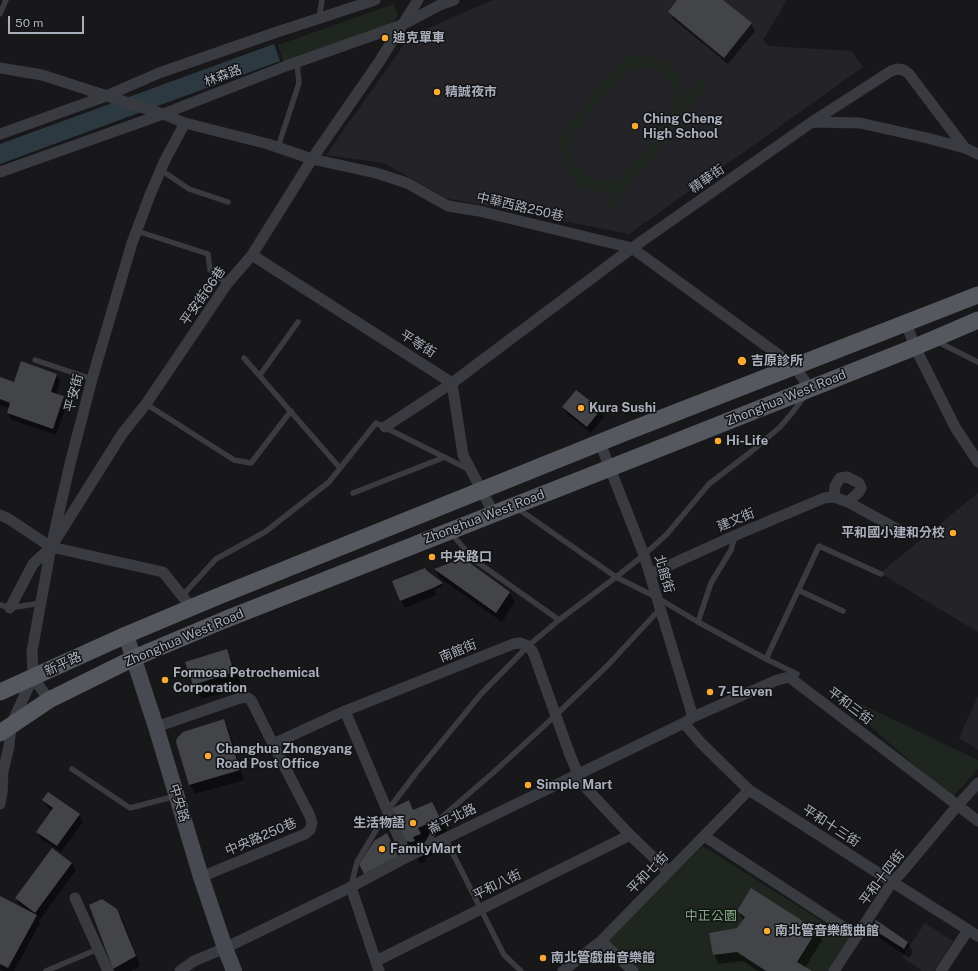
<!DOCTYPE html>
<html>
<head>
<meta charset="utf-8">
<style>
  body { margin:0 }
  #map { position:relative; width:978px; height:971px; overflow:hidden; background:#18181b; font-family:"Public Sans",sans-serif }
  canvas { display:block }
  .scale { position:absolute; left:8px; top:16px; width:76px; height:18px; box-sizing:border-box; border:2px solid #aab0bb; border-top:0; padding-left:5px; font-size:12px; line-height:14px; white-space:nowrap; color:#aab0bb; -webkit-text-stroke:3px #131316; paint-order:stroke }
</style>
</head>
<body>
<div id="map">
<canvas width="978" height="971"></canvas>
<div class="scale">50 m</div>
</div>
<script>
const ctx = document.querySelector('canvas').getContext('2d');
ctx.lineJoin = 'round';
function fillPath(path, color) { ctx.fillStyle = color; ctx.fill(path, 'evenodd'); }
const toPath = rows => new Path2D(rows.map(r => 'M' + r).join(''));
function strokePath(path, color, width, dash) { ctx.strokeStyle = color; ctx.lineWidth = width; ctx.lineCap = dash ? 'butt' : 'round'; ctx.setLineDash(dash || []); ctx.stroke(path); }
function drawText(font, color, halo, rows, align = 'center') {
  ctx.font = font + ' "Public Sans","Noto Sans TC",sans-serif'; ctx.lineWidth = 3; ctx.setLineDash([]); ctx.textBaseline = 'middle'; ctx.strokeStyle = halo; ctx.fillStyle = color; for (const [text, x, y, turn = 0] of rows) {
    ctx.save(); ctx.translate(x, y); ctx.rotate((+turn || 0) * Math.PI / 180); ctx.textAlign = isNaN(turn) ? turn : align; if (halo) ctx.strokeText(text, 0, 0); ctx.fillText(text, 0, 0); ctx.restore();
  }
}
const built = toPath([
  [493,0,787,0,763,40,769,46,851,51,863,67,629,234,446,198,384,163,326,155,410,36],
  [978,493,978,632,880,573],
  [978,696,978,750,959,738],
  [925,923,953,941,934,971,922,971,902,957]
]);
const green = toPath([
  [394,4,398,15,391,26,284,64,278,45],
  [631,56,653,57,671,65,678,72,682,81,685,96,700,79,709,86,613,206,607,203,616,191,606,192,587,188,576,183,569,175,563,165,560,142,561,134,620,60],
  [652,68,662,71,669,79,672,85,675,97,674,110,630,169,617,179,604,180,592,178,582,174,574,164,571,152,573,133,627,71,639,69],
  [861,704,978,760,978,769,952,798,855,713],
  [703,846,850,939,830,971,639,971,608,941]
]);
const water = toPath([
  [274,44,280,61,0,164,0,144]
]);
const shadow = toPath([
  [679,0,721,0,751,24,755,31,728,64,673,19,669,12],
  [56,374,60,381,56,395,63,397,67,404,56,435,12,420,8,413,10,408,0,405,0,378,14,383],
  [563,407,600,410,604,417,591,433,567,414],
  [463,559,510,593,515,602,502,622,440,578,435,569],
  [426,572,443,586,434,590,436,595,405,608,401,601,393,581],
  [226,650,234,665,242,687,202,699,194,685,186,663],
  [224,721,229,730,244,780,195,794,190,785,177,742],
  [44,800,79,815,83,822,61,852,41,839,37,832,52,811,48,808],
  [408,802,414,811,431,803,444,824,451,840,430,850,432,855,425,859,426,862,424,863,419,862,407,841],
  [52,849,72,863,76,870,39,921,40,923,14,971,4,971,0,969,0,897,24,910,25,909,20,905,16,898],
  [90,905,117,910,123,920,140,966,131,971,115,971],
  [738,911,816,930,822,940,805,968,810,971,758,971,743,961,719,964,714,955,710,934,737,929,743,920],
  [876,922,908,943,913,952,909,958,878,937,872,928]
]);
const building = toPath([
  [677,0,723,0,752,23,724,58,668,12],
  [21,361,57,374,51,392,64,396,53,429,7,413,10,403,0,399,0,377,14,382],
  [576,390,601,409,587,427,562,407],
  [463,558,510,592,496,613,434,569],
  [425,568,426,570,443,583,433,588,400,601,392,581],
  [227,649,234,672,193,685,185,662],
  [224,719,240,770,189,785,176,742,177,738,183,732],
  [48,792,80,814,57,846,36,832,53,808,42,800],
  [409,800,413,810,432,802,440,818,418,828,421,834,413,837,415,841,411,842,406,841,391,809],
  [387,833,398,856,364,874,359,864,374,841],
  [52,848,72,863,35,913,15,898],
  [751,888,817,930,797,962,812,971,766,971,737,952,713,955,709,933,737,928,745,917,737,911],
  [0,896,37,915,8,968,0,964],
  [102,899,117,909,136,956,113,969,89,905],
  [876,920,908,942,904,949,871,928]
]);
const lane = toPath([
  [0,14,6,0],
  [319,18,322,0],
  [278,147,299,83,297,62],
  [161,170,189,189,228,202],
  [137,231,208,254,210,270,227,284],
  [936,341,978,362],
  [244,358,340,468],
  [35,360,92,379],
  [260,375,298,322],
  [146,404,234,460,251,463,291,411],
  [353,493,445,457],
  [517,508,616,577,656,597,698,622,766,659,797,674],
  [451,533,473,559,559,620],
  [798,590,843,611],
  [182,596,216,559,265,532,329,482,376,423,470,470],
  [0,605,10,608,41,603],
  [698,622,711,583,731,550,735,535],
  [766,659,819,546,881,574],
  [72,769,130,808,176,796],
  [445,838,504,955,521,971],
  [426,846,442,817,495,771,556,715,608,665,660,609],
  [351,886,357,862,388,810,416,773,481,694,528,646,559,620,616,577,644,555,667,534,709,484,752,451,780,427,792,413,804,397],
  [46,971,98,949]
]);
const street = toPath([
  [0,68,42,75,163,114,185,123,165,160,150,195,132,243,92,379,70,464,51,547,32,651,33,677,49,700],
  [812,122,860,123,927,138,965,148,978,154],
  [185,123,268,144,312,159,376,173,407,183,448,206,479,211,632,248,794,366,810,388],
  [0,134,106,96,159,73,274,33,375,0],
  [0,172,163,114,286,66,402,25,442,4,454,0],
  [252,255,452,383,463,455,494,514],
  [906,323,915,347,955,427,978,462],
  [385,427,452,383,632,248,812,122,891,71,898,69,904,70,909,74,965,148],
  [600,443,644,555,693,717],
  [848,502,859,492,861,488,859,483,847,477,840,478,835,486,834,497,848,502,897,529],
  [0,515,9,519,51,547,163,572,191,607],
  [650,574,736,535,824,498,834,497],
  [10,608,33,564,51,547,122,434,146,404,227,284,252,255,312,159,379,62,418,0],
  [345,711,407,857],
  [684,723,701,743,749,790,886,878,978,936],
  [156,727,240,698,246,697,251,700,273,744,310,816,312,823,310,830,305,834,201,877],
  [273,744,345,711,513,644,520,643,528,646,533,652,570,755,578,774,587,789,630,835,669,872],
  [0,804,2,793,3,772,9,746,11,725,33,677],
  [704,836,857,936],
  [351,887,379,971],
  [75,898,108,971],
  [601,941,633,971],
  [376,961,630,835],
  [180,971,194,961,225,948,351,887,407,857,684,723,693,717,777,680,789,677,978,821],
  [563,971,601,941,749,790],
  [834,971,892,882,902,872,958,805,978,783],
  [941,971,968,930]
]);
const secondary = toPath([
  [126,635,156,727,201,877,225,948,234,971]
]);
const primary = toPath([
  [0,692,126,635,214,598,626,432,978,295],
  [0,733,49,700,134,658,224,620,610,468,915,347,978,320]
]);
const markers = [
  [385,38,4,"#faaa31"],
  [437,92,4,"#faaa31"],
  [635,126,4,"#faaa31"],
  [742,361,5,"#faaa31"],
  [581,408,4,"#faaa31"],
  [718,441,4,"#faaa31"],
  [953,533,4,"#faaa31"],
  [432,557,4,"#faaa31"],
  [165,680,4,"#faaa31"],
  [710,692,4,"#faaa31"],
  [208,756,4,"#faaa31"],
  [528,785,4,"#faaa31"],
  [413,823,4,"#faaa31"],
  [382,849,4,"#faaa31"],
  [767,931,4,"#faaa31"],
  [543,958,4,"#faaa31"]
];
const poiNames = [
  ["迪克單車",393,38],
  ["精誠夜市",445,92],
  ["Ching Cheng",643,119],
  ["High School",643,134],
  ["吉原診所",751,361],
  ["Kura Sushi",589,408],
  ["Hi-Life",726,441],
  ["平和國小建和分校",945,533,"right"],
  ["中央路口",440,557],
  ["Formosa Petrochemical",173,673],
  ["Corporation",173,688],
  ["7-Eleven",718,692],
  ["Changhua Zhongyang",216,749],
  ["Road Post Office",216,764],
  ["Simple Mart",536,785],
  ["生活物語",405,823,"right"],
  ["FamilyMart",390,849],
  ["南北管音樂戲曲館",775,931],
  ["南北管戲曲音樂館",551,958]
];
const streetNames = [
  ["林森路",223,76,-21],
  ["精華街",707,179,-35],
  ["中華西路250巷",520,207,13],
  ["平安街66巷",203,296,-55],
  ["平等街",418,344,32],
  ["平安街",74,393,-75],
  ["Zhonghua West Road",786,398,-22],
  ["Zhonghua West Road",484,517,-21],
  ["建文街",736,520,-23],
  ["北館街",664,574,74],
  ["Zhonghua West Road",184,638,-23],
  ["南館街",458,651,-22],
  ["新平路",63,664,-25],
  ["平和三街",850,706,37],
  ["中央路",179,803,73],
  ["崙平北路",452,819,-26],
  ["平和十三街",831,826,33],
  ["中央路250巷",261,837,-23],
  ["平和七街",648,873,-46],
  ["平和十四街",882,878,-53],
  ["平和八街",497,885,-26]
];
const parkNames = [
  ["中正公園",711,916]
];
fillPath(built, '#242428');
fillPath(green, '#1e261f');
fillPath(water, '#2d3940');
fillPath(shadow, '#0007');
fillPath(building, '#424448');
strokePath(lane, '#393b40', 5.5);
strokePath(street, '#393b40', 11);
strokePath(secondary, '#474a50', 16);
strokePath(primary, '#55585f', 17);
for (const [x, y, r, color] of markers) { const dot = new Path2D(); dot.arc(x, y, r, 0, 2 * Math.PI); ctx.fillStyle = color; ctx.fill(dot); strokePath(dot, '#131316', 1.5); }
drawText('bold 13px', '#aab0bb', '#131316', poiNames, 'left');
drawText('13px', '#aab0bb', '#131316', streetNames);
drawText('13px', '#81a780', '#131316', parkNames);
</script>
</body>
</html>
